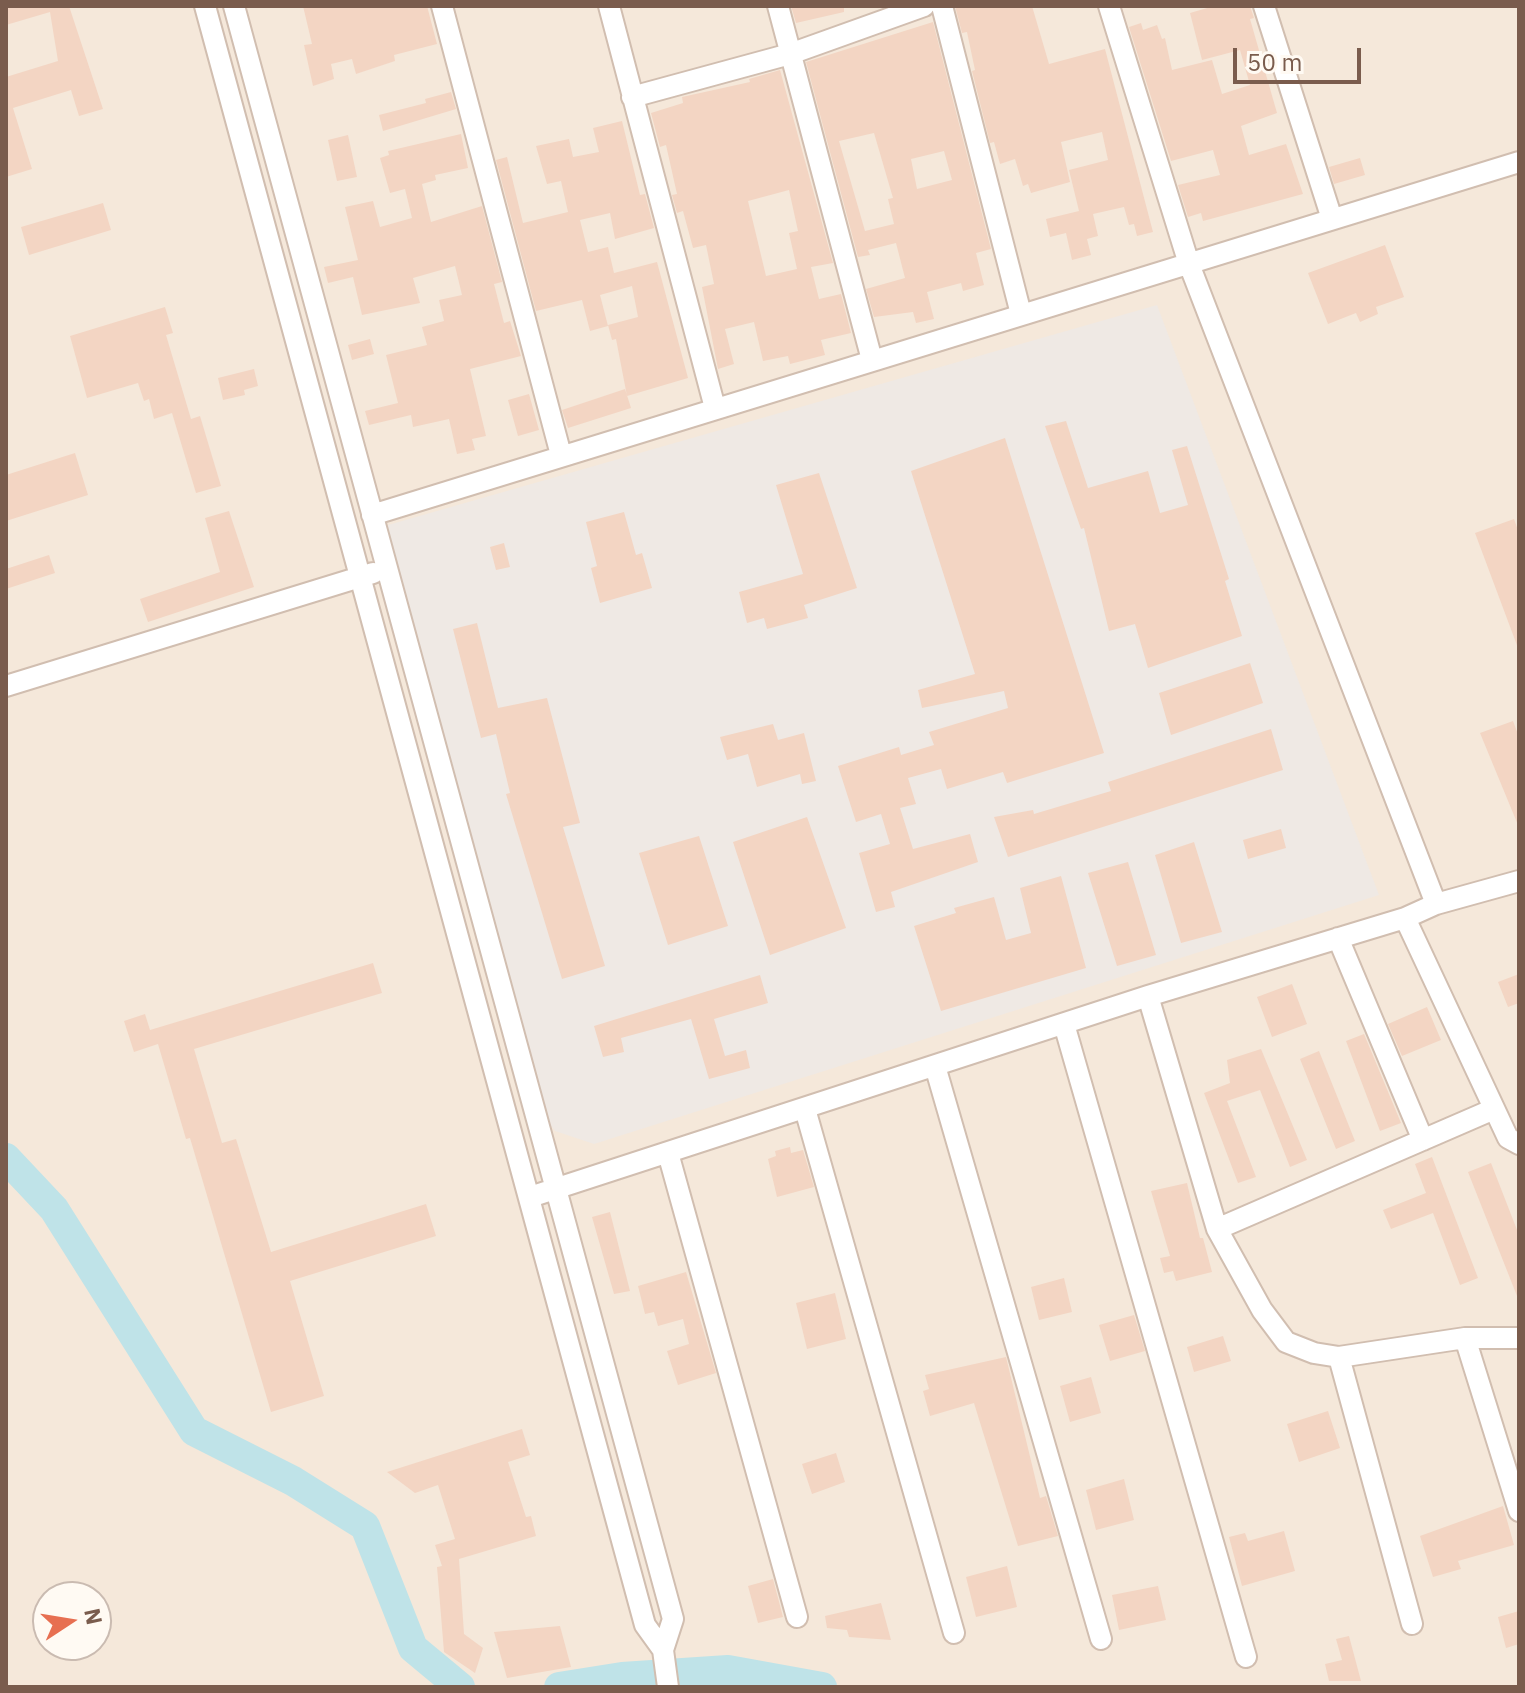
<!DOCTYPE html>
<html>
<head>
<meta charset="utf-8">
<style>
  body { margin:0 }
  #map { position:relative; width:1525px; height:1693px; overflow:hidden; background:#fdf6ec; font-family:"IBM Plex Sans",sans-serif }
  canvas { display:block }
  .frame { position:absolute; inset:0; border:8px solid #7a5c4d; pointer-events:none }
  .north { position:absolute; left:32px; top:1581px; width:80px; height:80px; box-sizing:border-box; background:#fffaf3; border:2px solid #cabbb1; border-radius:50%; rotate:78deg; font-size:22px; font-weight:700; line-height:32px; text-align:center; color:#7a5c4d }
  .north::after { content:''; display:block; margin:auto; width:28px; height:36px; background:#e76f51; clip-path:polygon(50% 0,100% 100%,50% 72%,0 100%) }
  .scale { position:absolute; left:1233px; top:48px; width:128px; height:36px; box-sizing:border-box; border:4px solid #7a5c4d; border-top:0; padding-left:10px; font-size:24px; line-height:28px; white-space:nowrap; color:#7a5c4d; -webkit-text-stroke:6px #fffaf3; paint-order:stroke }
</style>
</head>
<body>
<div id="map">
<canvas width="1525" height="1693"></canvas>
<div class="frame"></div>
<div class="north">N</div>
<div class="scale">50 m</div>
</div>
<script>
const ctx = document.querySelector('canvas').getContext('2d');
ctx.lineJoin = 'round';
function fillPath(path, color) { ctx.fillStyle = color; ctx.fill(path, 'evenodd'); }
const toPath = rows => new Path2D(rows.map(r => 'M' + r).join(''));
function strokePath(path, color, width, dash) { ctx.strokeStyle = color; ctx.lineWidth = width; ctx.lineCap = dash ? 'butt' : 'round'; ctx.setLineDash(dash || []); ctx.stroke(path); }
const residential = toPath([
  [6,6,1519,6,1519,1687,6,1687],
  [48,1597,96,1597,96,1645,48,1645]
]);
const industrial = toPath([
  [1157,305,1379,895,594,1144,555,1131,537,1106,381,527]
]);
const river = toPath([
  [6,1158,54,1209,194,1431,293,1481,365,1526,413,1648,460,1687],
  [559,1687,622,1677,728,1670,822,1687]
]);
const building = toPath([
  [6,6,69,6,103,109,79,116,71,90,13,108,32,169,6,177,6,77,58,61,50,12,6,25],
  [303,6,427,6,437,44,394,55,395,61,356,74,352,59,331,64,334,79,313,86,304,45,312,44],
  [791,6,844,6,844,12,796,23],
  [955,6,1032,6,1049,64,1105,49,1153,232,1137,236,1134,224,1129,225,1124,207,1093,214,1098,236,1087,239,1091,255,1072,260,1066,233,1050,237,1046,219,1079,211,1069,170,1108,160,1102,132,1061,142,1070,182,1031,193,1028,184,1023,186,1015,159,1000,164,994,142,990,143,972,71,975,70,967,32,962,33],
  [1214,6,1250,6,1254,18,1250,19,1277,113,1241,126,1249,155,1286,144,1303,194,1203,221,1201,213,1188,217,1178,185,1220,175,1213,150,1171,161,1129,27,1141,23,1143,30,1157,25,1162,39,1165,38,1172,70,1212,60,1222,94,1250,85,1240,50,1202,60,1190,13],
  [933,22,991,249,976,253,984,285,963,291,961,283,927,292,934,319,916,323,913,312,874,317,866,289,905,278,896,243,868,250,870,255,858,257,806,62],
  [874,133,893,198,888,199,894,224,865,231,839,141],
  [944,151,952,180,917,189,911,159],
  [780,70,833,263,811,267,819,299,841,294,851,333,821,340,825,355,790,364,788,356,763,361,754,322,725,329,734,364,718,369,702,287,714,284,706,245,693,248,683,211,677,213,672,195,677,194,666,145,660,147,651,113,683,103,682,97,750,82,749,79],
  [789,190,798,231,789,233,797,269,766,276,748,201],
  [451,92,456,109,383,131,379,115,426,103,425,99],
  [622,121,640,195,645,194,654,228,615,239,610,213,580,220,588,252,608,247,614,273,657,262,688,378,627,396,616,339,612,340,608,325,638,317,632,286,600,295,608,326,590,331,582,300,536,311,496,160,507,157,523,223,568,212,561,181,547,184,536,146,569,139,573,157,599,152,593,128],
  [461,134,468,168,435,175,436,180,422,184,431,222,482,206,502,282,494,284,504,323,510,321,521,356,470,369,486,436,472,439,475,450,457,454,449,419,413,427,411,415,369,425,365,411,398,403,386,355,427,345,422,327,444,321,439,300,462,295,455,266,413,278,420,303,362,315,353,277,328,283,324,267,358,260,345,207,373,201,380,227,412,218,405,189,390,193,380,158,389,155,388,151],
  [348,135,357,177,337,181,328,140],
  [1360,158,1365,175,1334,184,1329,167],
  [103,203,111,230,29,255,21,227],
  [1385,245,1404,297,1376,307,1378,314,1360,322,1356,313,1328,324,1308,273],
  [165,307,173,333,166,335,191,419,200,416,221,486,196,493,172,413,154,419,149,399,144,401,138,383,87,398,70,336],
  [370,339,374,354,352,360,348,345],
  [254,369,258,386,244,390,245,395,223,400,218,378],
  [625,389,631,408,568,428,562,410],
  [529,394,539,430,518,436,508,400],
  [1066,421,1088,488,1148,471,1160,513,1188,505,1172,450,1187,446,1229,579,1225,581,1242,636,1148,668,1135,624,1109,631,1084,528,1081,529,1045,426],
  [1005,438,1104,753,1007,783,1003,772,947,789,941,769,908,778,916,804,900,808,913,849,970,834,978,862,891,892,895,907,876,912,859,853,890,844,881,814,856,822,838,766,899,747,901,755,934,745,929,732,1008,708,1004,691,922,708,918,690,975,674,911,471],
  [75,453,88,495,6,521,6,475],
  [819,473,857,588,804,605,808,618,767,629,764,618,747,623,739,592,803,574,776,485],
  [229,511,254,587,148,622,140,599,220,572,205,518],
  [624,512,636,555,642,553,652,588,600,603,591,568,597,566,586,522],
  [1514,519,1519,533,1518,648,1475,533],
  [504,543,510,567,496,570,490,547],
  [49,555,55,573,6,589,6,569],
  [477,623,498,708,547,698,580,823,563,827,605,966,562,979,506,794,510,793,496,734,481,738,453,629],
  [1250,663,1263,703,1171,735,1159,693],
  [1513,721,1519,737,1518,825,1480,733],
  [773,724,778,740,804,733,816,781,802,784,800,774,757,787,748,754,727,760,720,737],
  [1271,729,1283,770,1008,857,994,817,1033,810,1034,814,1111,791,1108,782],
  [807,817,846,928,770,955,733,842],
  [1281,829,1286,848,1248,859,1243,840],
  [699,836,728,926,668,945,639,853],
  [1194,842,1222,932,1181,943,1155,855],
  [1128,862,1156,955,1117,966,1088,873],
  [1061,876,1086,968,941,1011,914,926,956,913,954,908,994,897,1006,940,1031,933,1020,888],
  [373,963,382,993,194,1049,222,1143,236,1139,271,1252,426,1204,436,1236,290,1281,324,1396,271,1412,190,1138,186,1139,158,1044,134,1052,124,1021,145,1014,150,1030],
  [1519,974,1519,1003,1508,1007,1498,982],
  [760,975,768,1003,714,1019,725,1056,746,1050,750,1068,709,1079,691,1019,621,1038,624,1052,603,1057,594,1026],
  [1292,984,1307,1024,1272,1037,1257,997],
  [1427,1007,1441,1040,1402,1056,1388,1024],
  [1364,1034,1401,1123,1380,1131,1346,1041],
  [1261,1049,1307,1160,1290,1167,1260,1090,1227,1101,1256,1177,1238,1183,1204,1093,1230,1083,1227,1060],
  [1319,1051,1355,1141,1336,1149,1300,1059],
  [790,1147,791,1153,803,1150,814,1187,777,1197,768,1159,776,1156,775,1151],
  [1432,1157,1478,1278,1460,1285,1433,1213,1391,1229,1383,1210,1426,1193,1415,1164],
  [1491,1163,1519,1235,1519,1301,1468,1172],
  [1187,1183,1200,1238,1203,1238,1212,1272,1176,1281,1173,1271,1164,1273,1160,1258,1170,1256,1151,1191],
  [610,1212,630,1291,614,1294,592,1217],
  [686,1272,716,1373,678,1385,667,1351,689,1344,683,1319,658,1326,654,1312,645,1314,638,1286],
  [1064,1278,1072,1312,1039,1320,1031,1287],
  [835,1293,846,1339,807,1349,796,1303],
  [1134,1315,1145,1351,1110,1361,1099,1325],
  [1223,1336,1231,1361,1194,1372,1187,1347],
  [1006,1357,1040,1498,1046,1496,1058,1536,1018,1546,974,1403,930,1416,923,1391,929,1389,925,1375],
  [1091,1377,1101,1413,1070,1422,1060,1386],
  [1328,1411,1340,1448,1299,1462,1287,1424],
  [522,1429,530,1455,508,1462,526,1517,531,1516,536,1536,459,1559,464,1634,483,1648,475,1673,444,1652,437,1567,442,1566,435,1545,455,1539,438,1485,415,1493,387,1472],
  [836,1453,845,1482,812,1494,802,1464],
  [1124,1479,1134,1520,1096,1530,1086,1490],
  [1503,1506,1514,1545,1458,1561,1461,1569,1433,1577,1420,1536],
  [1284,1531,1295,1571,1242,1586,1229,1537,1245,1533,1248,1541],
  [1007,1566,1017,1607,976,1617,966,1577],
  [773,1579,783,1617,758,1623,748,1586],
  [1158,1586,1166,1620,1119,1630,1112,1595],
  [881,1603,891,1640,849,1637,847,1630,827,1628,825,1616],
  [1519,1611,1519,1644,1506,1648,1498,1617],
  [560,1626,571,1667,507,1678,494,1632],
  [1349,1636,1361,1681,1329,1681,1325,1664,1342,1660,1336,1639]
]);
const minor = toPath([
  [205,6,645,1625,663,1650],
  [234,6,673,1619,663,1650,668,1687],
  [442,6,561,455],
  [609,6,715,408],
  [778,6,872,360],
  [942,6,1021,314],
  [1109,6,1189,264,1436,904],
  [1264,6,1332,219],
  [632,97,790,54,924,6],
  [372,515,1519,162],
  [6,686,373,573],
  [1405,918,1508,1138,1519,1144],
  [1338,938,1423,1140],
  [1148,996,1217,1229,1262,1310,1286,1342,1314,1353,1339,1357,1465,1338,1519,1338],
  [1064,1024,1246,1657],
  [935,1066,1101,1639],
  [805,1109,954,1633],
  [668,1153,797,1617],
  [530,1197,1148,996,1405,918,1436,904,1519,881],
  [1217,1229,1494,1109],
  [1465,1338,1519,1511],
  [1339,1357,1412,1624]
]);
fillPath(residential, '#f5e8da');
fillPath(industrial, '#efe9e4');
strokePath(river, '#bfe3e8', 30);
fillPath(building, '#f3d5c3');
strokePath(minor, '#d1beb0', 24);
strokePath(minor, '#fff', 20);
</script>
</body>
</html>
